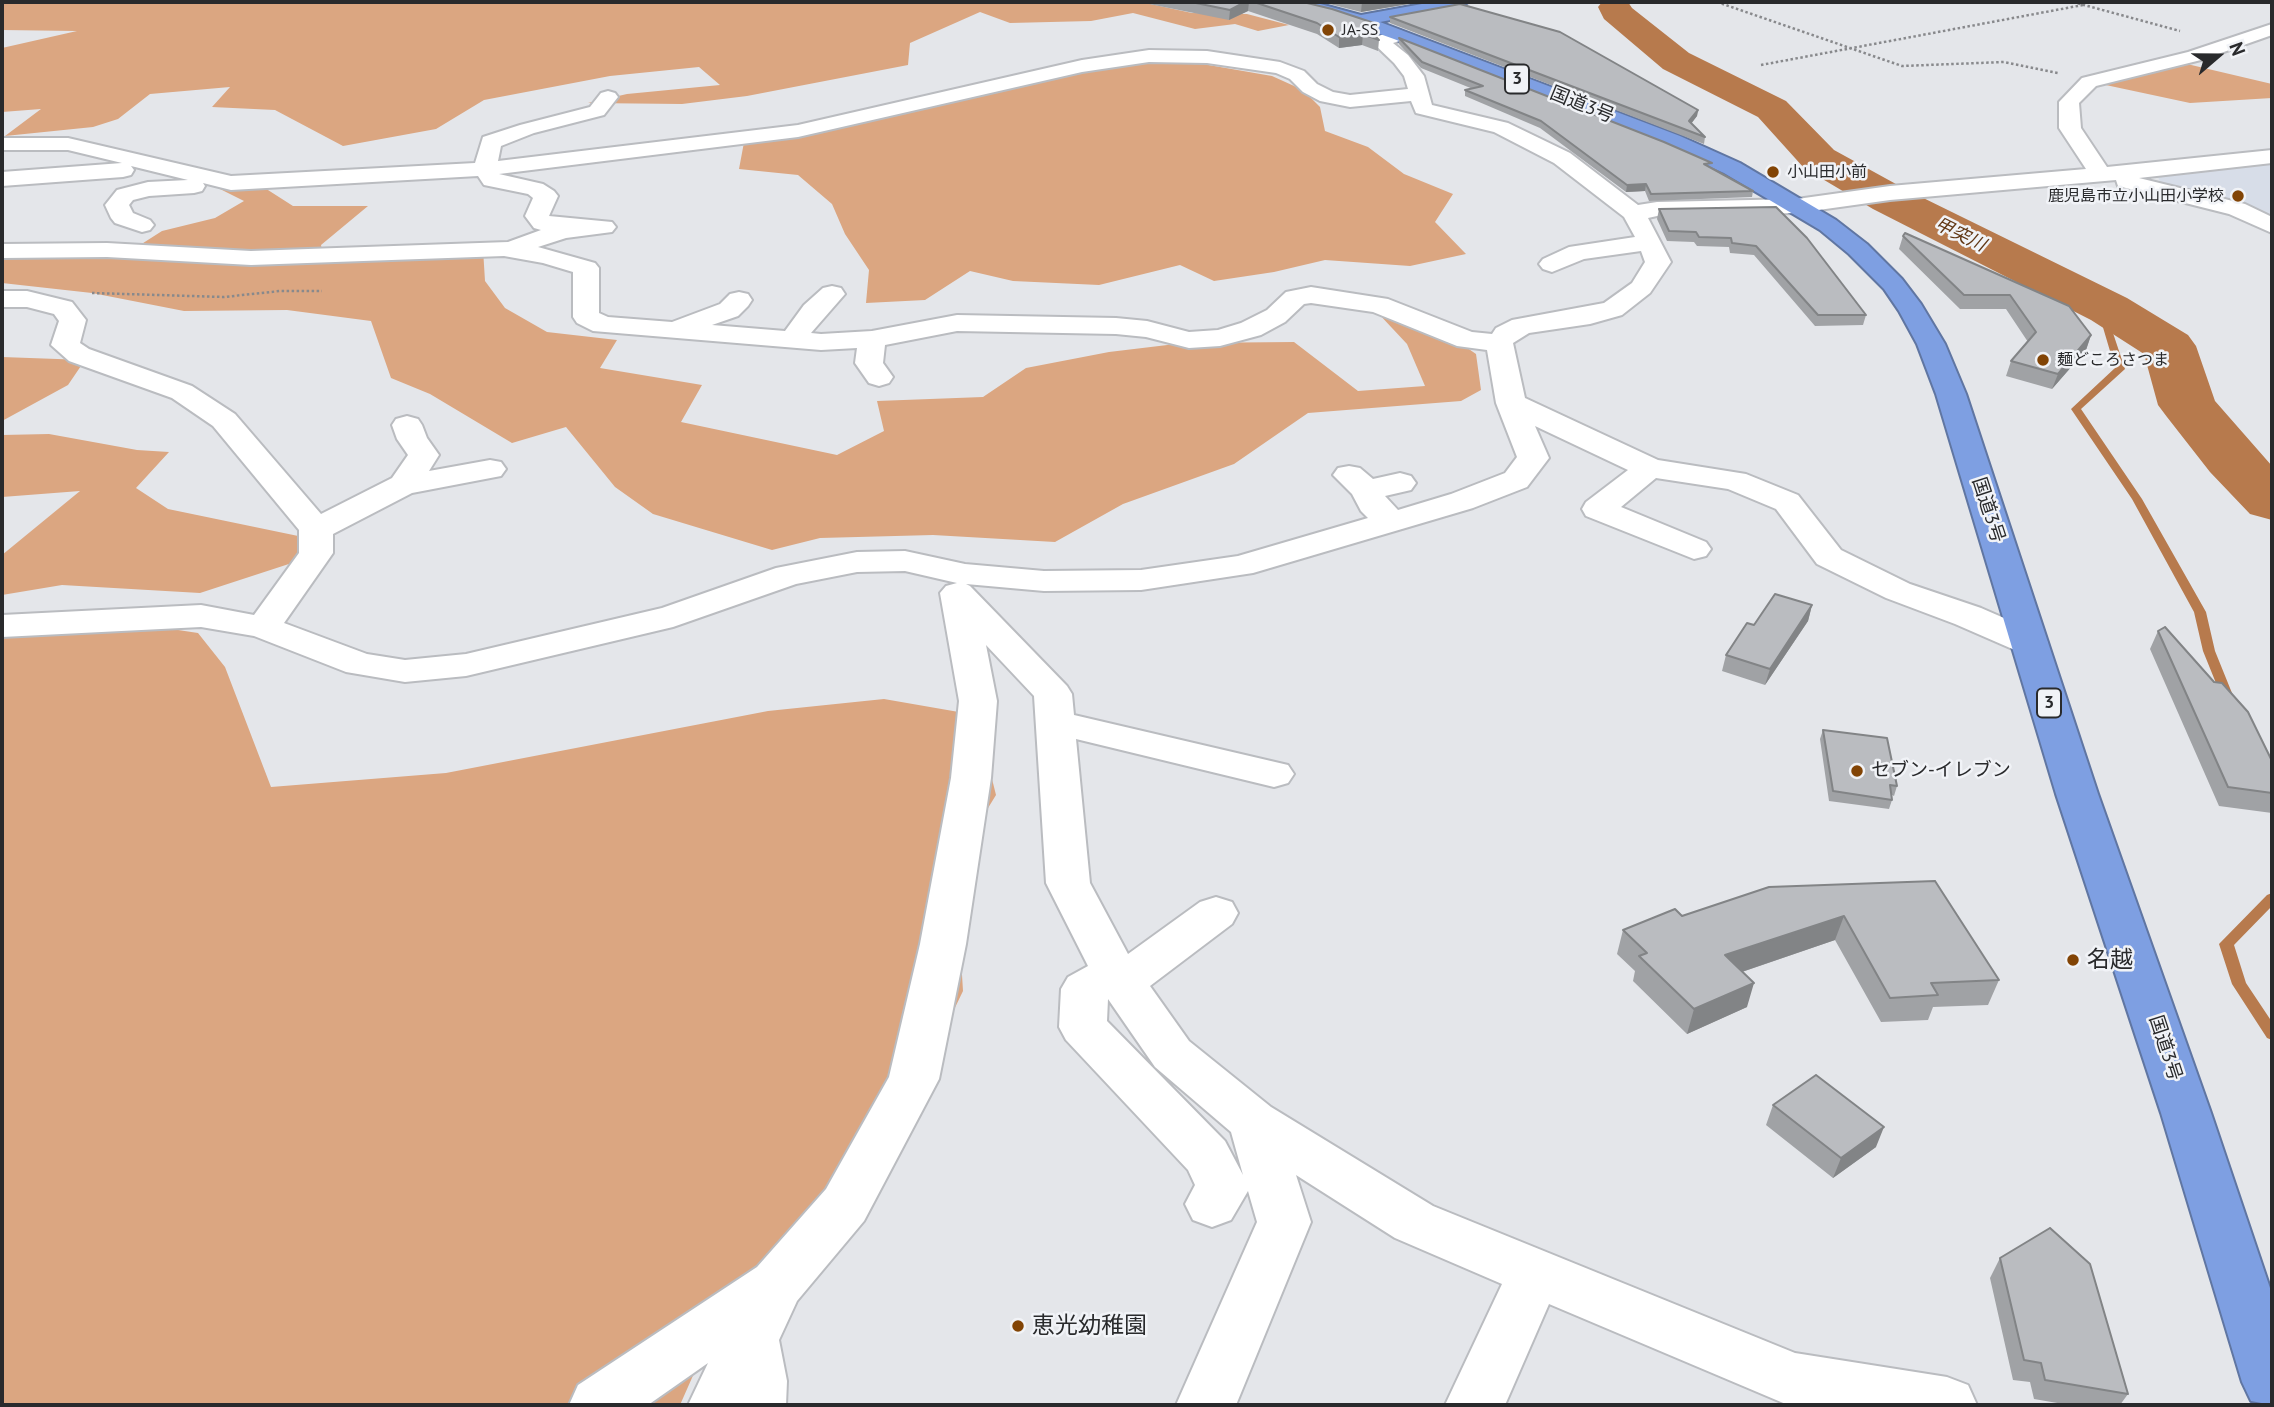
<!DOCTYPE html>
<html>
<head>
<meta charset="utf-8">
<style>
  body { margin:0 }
  #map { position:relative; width:2274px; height:1407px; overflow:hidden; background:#e4e6ea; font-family:"PT Sans",sans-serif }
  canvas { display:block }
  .frame { position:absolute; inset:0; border:4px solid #292a2c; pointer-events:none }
  .north { position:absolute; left:2183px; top:21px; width:70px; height:70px; -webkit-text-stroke:5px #f1f3f7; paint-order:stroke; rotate:70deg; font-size:19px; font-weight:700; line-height:28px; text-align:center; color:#292a2c }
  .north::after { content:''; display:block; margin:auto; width:24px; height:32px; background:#292a2c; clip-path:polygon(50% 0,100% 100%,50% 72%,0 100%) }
</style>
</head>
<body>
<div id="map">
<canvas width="2274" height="1407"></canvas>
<div class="frame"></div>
<div class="north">N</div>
</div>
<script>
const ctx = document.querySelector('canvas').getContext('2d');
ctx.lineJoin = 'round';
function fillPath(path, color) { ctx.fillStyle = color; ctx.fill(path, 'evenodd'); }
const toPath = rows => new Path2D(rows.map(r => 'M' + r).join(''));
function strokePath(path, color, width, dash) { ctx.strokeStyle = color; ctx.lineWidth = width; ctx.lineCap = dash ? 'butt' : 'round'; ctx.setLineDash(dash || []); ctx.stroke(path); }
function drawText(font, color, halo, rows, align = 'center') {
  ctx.font = font + ' "PT Sans","Noto Sans JP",sans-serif'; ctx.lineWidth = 5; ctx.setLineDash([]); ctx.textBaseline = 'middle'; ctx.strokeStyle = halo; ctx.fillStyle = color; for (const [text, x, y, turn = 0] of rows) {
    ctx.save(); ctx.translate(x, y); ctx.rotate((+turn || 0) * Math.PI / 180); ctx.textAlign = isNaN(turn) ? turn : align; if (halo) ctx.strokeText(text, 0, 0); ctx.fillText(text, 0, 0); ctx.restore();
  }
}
const built = toPath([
  [2272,163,2272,219,2245,208,2161,185,2157,174]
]);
const green = toPath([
  [2,2,1141,2,1192,13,1247,14,1289,25,1258,31,1235,24,1195,29,1133,13,1091,21,1010,23,980,12,910,43,908,65,747,96,682,104,588,103,627,94,720,85,699,67,610,76,484,100,436,129,343,146,275,110,212,107,230,87,150,94,118,119,93,127,5,136,41,109,2,112,2,48,77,31,2,30],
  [1174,59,1272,76,1303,90,1320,107,1325,131,1368,147,1404,174,1453,194,1435,222,1466,254,1410,266,1325,260,1274,272,1214,281,1180,265,1099,285,1013,281,970,271,925,300,866,303,869,270,845,234,832,204,798,175,739,169,745,137,1081,71],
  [2187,64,2272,84,2272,98,2190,103,2101,84,2122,77],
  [208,183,257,183,293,206,368,206,321,245,323,256,483,249,485,281,505,308,547,332,617,340,600,368,702,385,681,422,837,455,884,431,877,401,983,397,1026,368,1109,352,1184,343,1294,342,1358,391,1425,386,1407,344,1377,312,1447,334,1476,354,1481,390,1461,401,1308,413,1234,464,1123,504,1055,542,933,535,820,538,772,550,653,514,615,487,566,427,512,443,430,394,391,378,371,321,287,310,184,311,92,293,2,283,2,251,140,245,162,231,215,218,244,201],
  [2,357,85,360,68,385,2,421],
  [49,434,137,450,169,452,136,488,168,509,303,537,298,561,200,593,62,585,2,595,2,555,80,491,2,497,2,435],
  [125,622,198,633,225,667,271,787,446,773,768,711,884,699,976,715,996,795,955,862,963,991,897,1128,729,1294,680,1405,2,1405,2,625]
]);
const stream = toPath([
  [2109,306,2113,309,2110,324,2125,369,2081,409,2142,499,2206,612,2215,651,2234,698,2232,701,2224,701,2222,698,2203,651,2194,612,2132,499,2071,409,2115,368,2102,324,2105,309,2109,306],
  [2272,893,2272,906,2234,945,2246,983,2272,1022,2272,1040,2267,1038,2232,984,2219,944,2267,895,2272,893]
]);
const river = toPath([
  [1602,2,1628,2,1632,8,1689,53,1786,101,1834,150,1905,189,2127,298,2188,335,2196,346,2215,401,2272,466,2272,520,2250,514,2210,472,2167,417,2158,405,2144,354,2091,320,1873,209,1804,168,1758,117,1663,69,1604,19,1598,7,1602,2]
]);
const path = toPath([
  [1717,2,1902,66,2004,62,2058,73],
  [2073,2,2180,31],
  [1761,65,2083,5],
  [92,293,224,297,280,291,322,291]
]);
const street = toPath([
  [2272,24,2272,35,2201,60,2096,86,2079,103,2081,128,2107,167,2272,150,2272,163,2139,178,2245,204,2272,217,2272,233,2229,214,2118,186,2116,180,1890,200,1797,213,1657,216,1648,218,1671,262,1650,293,1622,315,1590,324,1529,333,1513,343,1525,398,1658,460,1746,474,1798,495,1841,550,1910,584,1981,608,2043,635,2048,643,2043,651,2030,654,2017,651,1955,624,1886,598,1817,564,1776,509,1728,489,1656,478,1621,507,1706,542,1711,549,1706,556,1694,559,1586,516,1582,509,1586,502,1628,470,1535,426,1549,458,1527,487,1473,508,1253,573,1141,590,1044,591,966,584,970,586,1067,686,1072,694,1074,715,1288,765,1294,774,1288,783,1274,787,1076,739,1090,883,1128,954,1200,902,1216,897,1232,902,1238,913,1232,924,1150,986,1189,1041,1271,1107,1433,1206,1795,1353,1947,1377,1968,1385,1977,1405,1788,1405,1549,1304,1505,1405,1445,1405,1502,1284,1395,1238,1296,1175,1311,1222,1236,1405,1176,1405,1257,1222,1248,1191,1231,1220,1212,1227,1193,1220,1185,1204,1195,1185,1188,1170,1066,1040,1059,1027,1061,989,1068,977,1088,966,1046,883,1034,696,986,645,997,701,991,778,966,944,939,1079,864,1221,797,1301,779,1340,787,1381,786,1405,688,1405,708,1363,648,1405,569,1405,578,1385,757,1267,826,1189,889,1077,920,944,951,778,959,701,940,593,946,586,957,583,905,571,857,572,796,584,673,627,466,676,405,682,346,672,254,636,201,627,2,637,2,615,201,605,254,615,299,553,299,530,213,426,172,398,69,361,51,345,59,321,54,314,27,307,2,307,2,291,27,291,72,302,86,320,80,343,89,349,192,386,235,414,321,514,392,478,408,455,397,439,392,425,396,419,407,416,418,419,422,425,427,438,439,455,429,471,490,460,501,462,506,469,501,476,412,493,333,534,333,553,284,623,367,654,405,660,466,654,662,608,776,568,857,552,905,551,965,564,1044,571,1141,570,1238,556,1368,518,1361,511,1352,494,1333,475,1338,468,1349,466,1360,468,1373,479,1400,473,1411,476,1416,483,1411,490,1385,496,1398,510,1451,494,1505,473,1517,457,1496,403,1487,350,1457,346,1373,312,1311,303,1304,304,1285,322,1261,335,1220,346,1189,348,1146,337,1116,334,957,331,885,345,883,363,893,377,889,383,879,386,869,383,855,363,857,348,821,350,593,331,577,323,573,317,573,272,543,263,504,256,251,265,107,257,2,258,2,244,107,243,251,251,508,242,541,230,534,228,525,216,533,198,528,194,484,185,478,176,231,190,203,183,205,186,202,191,194,193,149,196,133,200,129,205,133,213,150,220,154,225,150,230,142,232,115,223,111,218,105,205,117,190,148,182,188,180,131,166,134,170,131,175,123,177,2,186,2,172,122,163,68,150,2,150,2,138,68,138,231,176,475,163,483,137,520,125,590,107,601,93,608,91,615,93,618,97,604,115,534,133,501,146,498,161,798,125,1082,60,1149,50,1207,51,1280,62,1304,71,1317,84,1333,92,1350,95,1408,89,1404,76,1394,63,1371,41,1374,37,1400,30,1409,35,1406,39,1393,43,1408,55,1424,76,1432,105,1508,123,1570,153,1638,205,1657,202,1797,199,1890,186,2086,169,2059,128,2059,102,2082,78,2188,52,2272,24],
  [1149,62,1207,63,1276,73,1290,79,1303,92,1320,101,1350,107,1411,101,1416,113,1494,132,1554,163,1624,217,1635,237,1569,247,1543,259,1539,264,1543,269,1552,272,1584,259,1641,251,1645,262,1632,283,1604,303,1512,320,1496,328,1492,334,1472,332,1388,299,1311,287,1286,292,1267,310,1241,323,1218,330,1189,332,1147,321,1116,318,957,315,872,331,821,334,811,333,845,294,841,288,832,286,823,288,804,305,785,331,712,325,738,316,748,306,752,300,748,294,739,292,730,294,720,304,672,322,608,317,599,313,599,268,595,263,538,247,566,238,612,232,616,227,612,222,549,216,558,196,554,191,543,184,499,174,798,137,1082,72,1149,62],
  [1108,999,1155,1067,1231,1132,1243,1175,1225,1141,1107,1021,1108,999]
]);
const highway = toPath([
  [1283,2,1313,2,1361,15,1433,2,1468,2,1460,7,1380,22,1680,136,1740,163,1836,220,1867,244,1902,279,1921,304,1945,344,1966,394,2098,794,2211,1113,2272,1294,2272,1405,2251,1401,2242,1382,2161,1113,2056,794,1936,394,1917,344,1899,311,1884,289,1849,254,1820,230,1724,173,1664,146,1394,39,1332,17,1286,6,1283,2]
]);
const wall = toPath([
  [1139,2,1303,2,1374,23,1373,34,1379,40,1378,51,1362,45,1339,48,1317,34,1248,11,1229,20],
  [1322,2,1420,2,1361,12],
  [1390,17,1698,110,1697,116,1691,123,1705,137,1704,144,1390,23],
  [1399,38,1711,167,1753,191,1752,197,1649,201,1645,191,1626,192,1540,128,1465,96,1465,90,1473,89,1421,68,1399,44],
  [1776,207,1866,315,1863,325,1815,326,1754,255,1730,253,1729,247,1697,246,1694,242,1667,241,1657,219,1659,209],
  [1903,236,2091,335,2086,350,2052,389,2006,376,2011,361,2028,342,2006,309,1960,309,1899,249],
  [1812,605,1808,621,1765,685,1722,671,1726,655,1754,625],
  [2158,631,2272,761,2272,813,2219,806,2150,649],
  [1823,730,1897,786,1894,796,1892,795,1892,800,1889,809,1829,801,1820,739],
  [1935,881,1999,980,1988,1005,1933,1007,1928,1020,1881,1022,1835,940,1742,972,1747,1007,1687,1034,1633,981,1635,971,1617,954,1623,930,1682,916],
  [1773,1105,1876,1147,1833,1178,1766,1125],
  [2000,1258,2128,1394,2120,1405,2069,1405,2034,1399,2030,1382,2013,1380,1990,1278]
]);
const shadedWall = toPath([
  [1245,2,1249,2,1248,11,1229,20,1230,10],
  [1362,2,1420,2,1361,12],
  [1374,23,1373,34,1369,30],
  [1363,34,1362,45,1339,48,1339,37],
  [1698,110,1697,116,1688,128,1689,121],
  [1646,184,1645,191,1626,192,1627,185],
  [2091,335,2086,350,2052,389,2058,374],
  [1812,605,1808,621,1765,685,1770,669],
  [1844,916,1835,940,1718,980,1725,955],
  [1754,983,1747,1007,1687,1034,1694,1009],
  [1884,1127,1876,1147,1833,1178,1841,1158]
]);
const building = toPath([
  [1191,2,1245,2,1230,10,1191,2],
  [1254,2,1303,2,1332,9,1374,23,1369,30,1379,40,1363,34,1339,37,1317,23,1254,2],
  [1460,4,1560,32,1698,110,1689,121,1705,137,1390,17,1460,4],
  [1399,38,1664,142,1712,163,1704,164,1753,191,1651,194,1646,184,1627,185,1541,121,1465,90,1483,86,1422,62,1399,38],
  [1776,207,1807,238,1866,315,1818,315,1756,246,1732,243,1731,238,1699,237,1696,232,1669,231,1659,209,1776,207],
  [1905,233,2069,306,2091,335,2058,374,2011,361,2036,332,2010,295,1964,295,1903,236,1905,233],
  [1775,594,1812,605,1770,669,1726,655,1747,623,1754,625,1775,594],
  [2165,627,2214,682,2222,683,2248,712,2272,761,2272,793,2228,787,2158,631,2165,627],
  [1823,730,1887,738,1897,786,1890,785,1892,800,1833,791,1823,730],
  [1935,881,1999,980,1931,983,1938,995,1890,998,1844,916,1725,955,1754,983,1694,1009,1639,956,1647,953,1623,930,1675,909,1682,916,1769,887,1935,881],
  [1816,1075,1884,1127,1841,1158,1773,1105,1816,1075],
  [2050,1228,2090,1264,2128,1394,2045,1380,2041,1363,2024,1360,2000,1258,2050,1228]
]);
const markers = [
  [1328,30,7,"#824405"],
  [1773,172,7,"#824405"],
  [2238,196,7,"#824405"],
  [2043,360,7,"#824405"],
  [1857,771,7,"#824405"],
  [2073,960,7,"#824405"],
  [1018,1326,7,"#824405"]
];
const farPoinames = [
  ["JA-SS",1342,30],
  ["小山田小前",1787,172],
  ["鹿児島市立小山田小学校",2224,196,"right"],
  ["麺どころさつま",2057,360]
];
const shields = [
  [1517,79,24],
  [2049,703,24]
];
const shieldNames = [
  ["3",1517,79],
  ["3",2049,703]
];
const farWaternames = [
  ["甲突川",1960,235,26]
];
const streetNames = [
  ["国道3号",1582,105,22],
  ["国道3号",1988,510,72],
  ["国道3号",2165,1048,72]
];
const poiNames = [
  ["セブン-イレブン",1871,771]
];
const nearPoinames = [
  ["名越",2087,960],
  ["恵光幼稚園",1032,1326]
];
fillPath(built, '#d7dde8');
fillPath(green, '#dba681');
fillPath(stream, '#b77a4d');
fillPath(river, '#b77a4d');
strokePath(street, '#babcc0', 4);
strokePath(highway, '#6076a2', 4);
strokePath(path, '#88898c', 2.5, [2.5, 2.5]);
fillPath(street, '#fff');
fillPath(highway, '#7e9fe2');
fillPath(wall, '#a0a2a5');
fillPath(shadedWall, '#828486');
fillPath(building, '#babcc0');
strokePath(building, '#828486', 2);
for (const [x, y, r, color] of markers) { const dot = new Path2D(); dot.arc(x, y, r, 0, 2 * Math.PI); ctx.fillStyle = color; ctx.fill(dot); strokePath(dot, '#f1f3f7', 2.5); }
drawText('16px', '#292a2c', '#f1f3f7', farPoinames, 'left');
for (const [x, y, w] of shields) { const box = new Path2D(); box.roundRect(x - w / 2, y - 14.5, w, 29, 5); ctx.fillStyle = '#f1f3f7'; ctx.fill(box); strokePath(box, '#292a2c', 2); }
drawText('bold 18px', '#292a2c', null, shieldNames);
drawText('italic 18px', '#623816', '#f1f3f7', farWaternames);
drawText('19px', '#292a2c', '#f1f3f7', streetNames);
drawText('19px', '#292a2c', '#f1f3f7', poiNames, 'left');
drawText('23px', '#292a2c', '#f1f3f7', nearPoinames, 'left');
</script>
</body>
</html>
